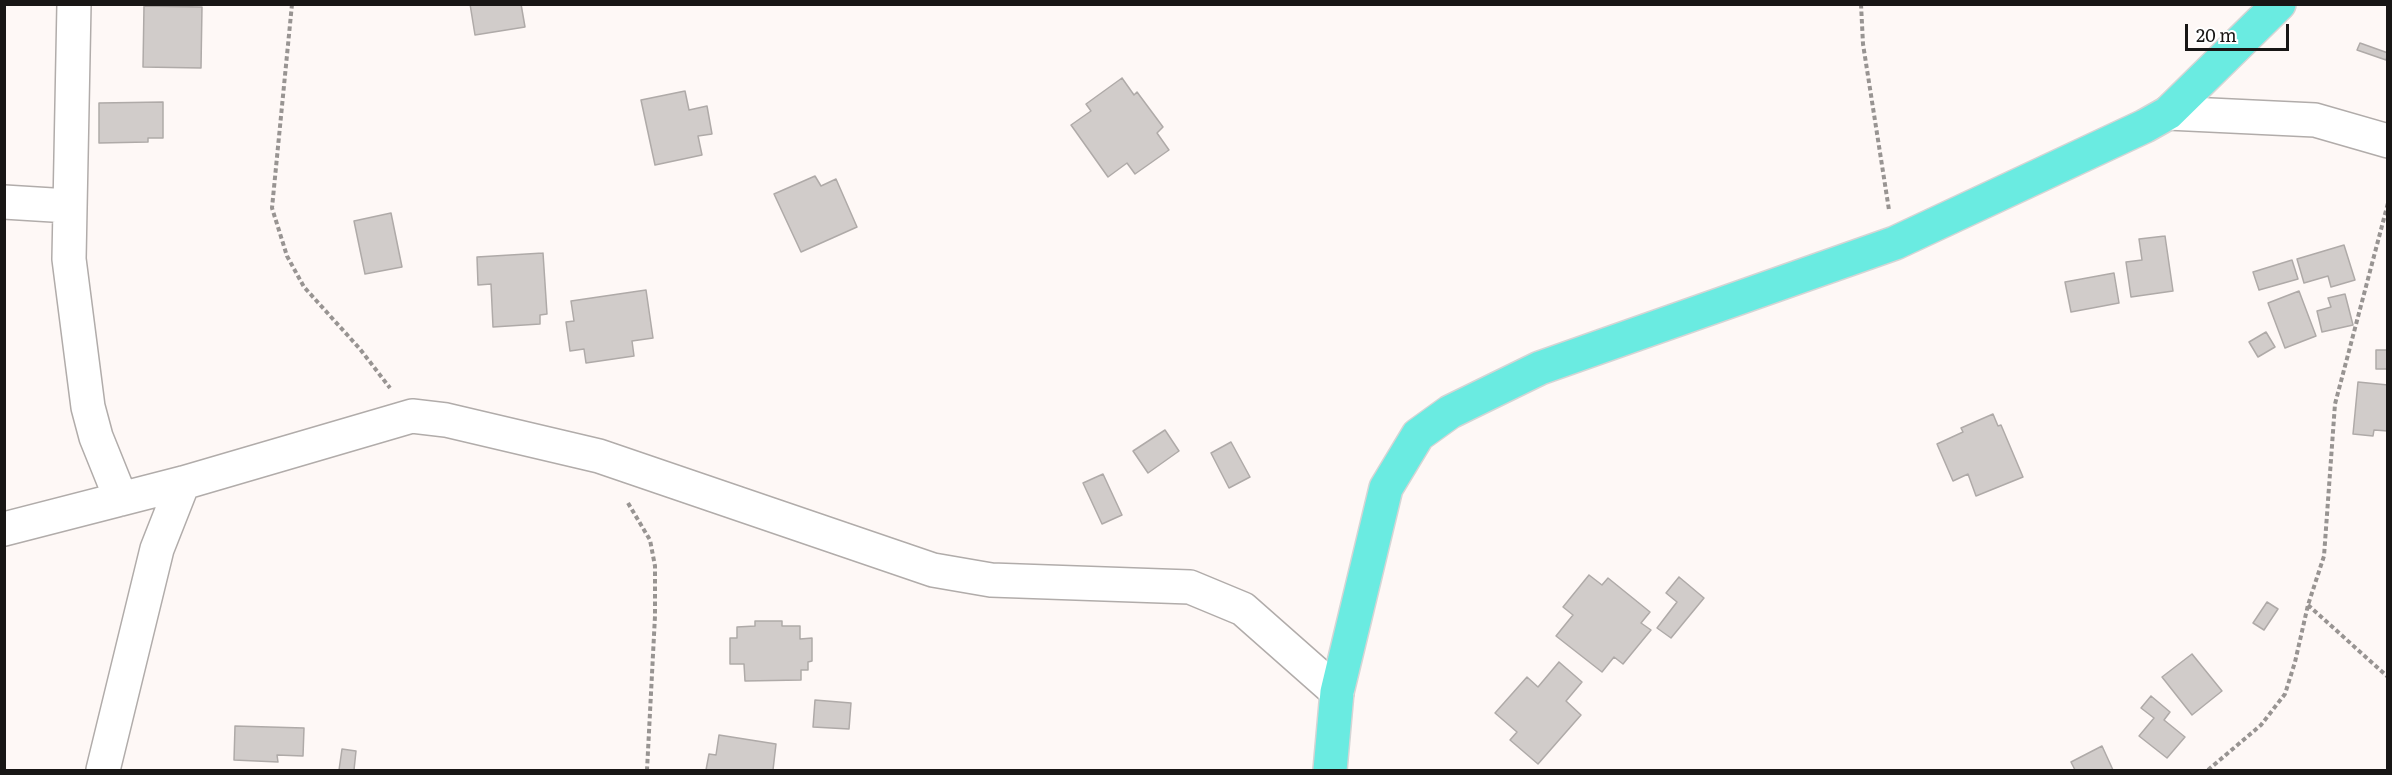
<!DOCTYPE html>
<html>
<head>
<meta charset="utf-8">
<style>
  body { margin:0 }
  #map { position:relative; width:2392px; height:775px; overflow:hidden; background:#fef8f6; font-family:Literata,serif }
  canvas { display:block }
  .frame { position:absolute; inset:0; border:6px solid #181615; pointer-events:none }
  .scale { position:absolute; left:2185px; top:24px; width:104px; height:27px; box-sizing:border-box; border:3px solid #181615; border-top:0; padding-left:8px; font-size:18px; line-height:21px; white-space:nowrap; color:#181615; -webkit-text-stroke:4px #fff; paint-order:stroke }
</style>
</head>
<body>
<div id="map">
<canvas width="2392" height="775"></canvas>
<div class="frame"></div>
<div class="scale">20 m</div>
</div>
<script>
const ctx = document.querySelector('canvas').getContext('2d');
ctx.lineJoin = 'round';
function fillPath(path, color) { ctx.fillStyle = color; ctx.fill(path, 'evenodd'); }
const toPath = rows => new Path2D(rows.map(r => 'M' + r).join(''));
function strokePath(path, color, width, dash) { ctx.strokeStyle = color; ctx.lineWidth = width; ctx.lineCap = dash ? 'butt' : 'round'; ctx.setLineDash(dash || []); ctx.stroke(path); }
const building = toPath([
  [470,4,521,4,525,27,475,35,470,4],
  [144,6,202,7,201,68,143,67,144,6],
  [2360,43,2388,53,2386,60,2357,50,2360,43],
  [1122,78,1134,95,1137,92,1163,127,1157,133,1169,150,1135,174,1127,163,1108,177,1071,125,1091,111,1086,104,1122,78],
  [685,91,689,110,707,106,712,134,698,136,702,155,655,165,641,100,685,91],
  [163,102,163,138,148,138,148,142,99,143,99,103,163,102],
  [815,176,821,186,836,179,857,227,801,252,774,194,815,176],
  [391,213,402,267,365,274,354,221,391,213],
  [2165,236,2173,291,2131,297,2126,262,2142,260,2139,239,2165,236],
  [2344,245,2355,280,2331,287,2328,276,2304,283,2297,259,2344,245],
  [543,253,547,314,540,315,540,324,493,327,491,284,478,285,477,257,543,253],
  [2292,260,2298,279,2259,290,2253,272,2292,260],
  [2114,273,2119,303,2071,312,2065,282,2114,273],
  [646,290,653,338,632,341,634,356,586,363,584,349,570,351,566,322,574,321,571,301,646,290],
  [2299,291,2316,336,2285,348,2268,303,2299,291],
  [2345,294,2353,325,2322,332,2317,311,2331,307,2328,298,2345,294],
  [2266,332,2275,347,2258,357,2249,342,2266,332],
  [2376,350,2388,350,2388,369,2376,369,2376,350],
  [2358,382,2388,385,2388,431,2374,430,2373,436,2353,434,2358,382],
  [1993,414,1998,426,2001,425,2023,477,1976,496,1968,474,1953,481,1937,444,1963,432,1961,428,1993,414],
  [1165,430,1179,451,1148,473,1133,451,1165,430],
  [1231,442,1250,477,1229,488,1211,453,1231,442],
  [1103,474,1122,515,1102,524,1083,483,1103,474],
  [1589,575,1602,585,1608,578,1650,612,1641,623,1651,630,1623,664,1614,657,1602,672,1556,636,1573,615,1563,607,1589,575],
  [1679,577,1704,598,1671,638,1657,628,1677,602,1666,593,1679,577],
  [2267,602,2278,609,2264,630,2253,623,2267,602],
  [755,621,782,621,782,626,800,626,800,639,812,638,812,661,808,662,808,670,801,670,801,680,745,681,744,664,730,664,730,638,737,638,737,627,755,626,755,621],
  [2192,654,2222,691,2192,715,2162,677,2192,654],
  [1559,662,1582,682,1566,701,1581,715,1538,764,1510,740,1517,732,1495,713,1527,677,1538,687,1559,662],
  [2151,696,2170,712,2164,720,2185,737,2167,758,2139,736,2154,718,2141,708,2151,696],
  [815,700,851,703,849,729,813,727,815,700],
  [235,726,304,728,303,756,277,755,278,762,234,760,235,726],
  [719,735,776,744,773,770,706,770,709,754,716,755,719,735],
  [2102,746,2113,770,2075,770,2071,762,2102,746],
  [342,749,356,751,354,770,339,770,342,749]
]);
const path = toPath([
  [292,4,272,208,287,256,304,287,360,349,390,388],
  [1861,4,1863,44,1889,210],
  [628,503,650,540,655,566,655,616,647,770],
  [2308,605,2388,677],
  [2208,770,2261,725,2285,694,2295,662,2308,605,2324,556,2335,404,2388,203]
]);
const minor = toPath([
  [74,4,69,259,88,407,96,437,121,499],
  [2168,113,2315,120,2388,141],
  [4,202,69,206],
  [4,529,183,483,412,416,446,420,599,456,933,570,991,580,1190,587,1243,609,1337,692],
  [103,770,157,549,183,483]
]);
const major = toPath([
  [1330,770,1337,692,1386,488,1418,435,1450,412,1540,368,1895,243,2145,126,2168,113,2279,4]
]);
fillPath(building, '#d1ccca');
strokePath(building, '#afaaa8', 1.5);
strokePath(minor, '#b1acaa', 36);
strokePath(major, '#d5d5d5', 36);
strokePath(path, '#989492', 4, [4.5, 3]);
strokePath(minor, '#fff', 33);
strokePath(major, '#6aebe1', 33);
</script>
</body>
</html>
